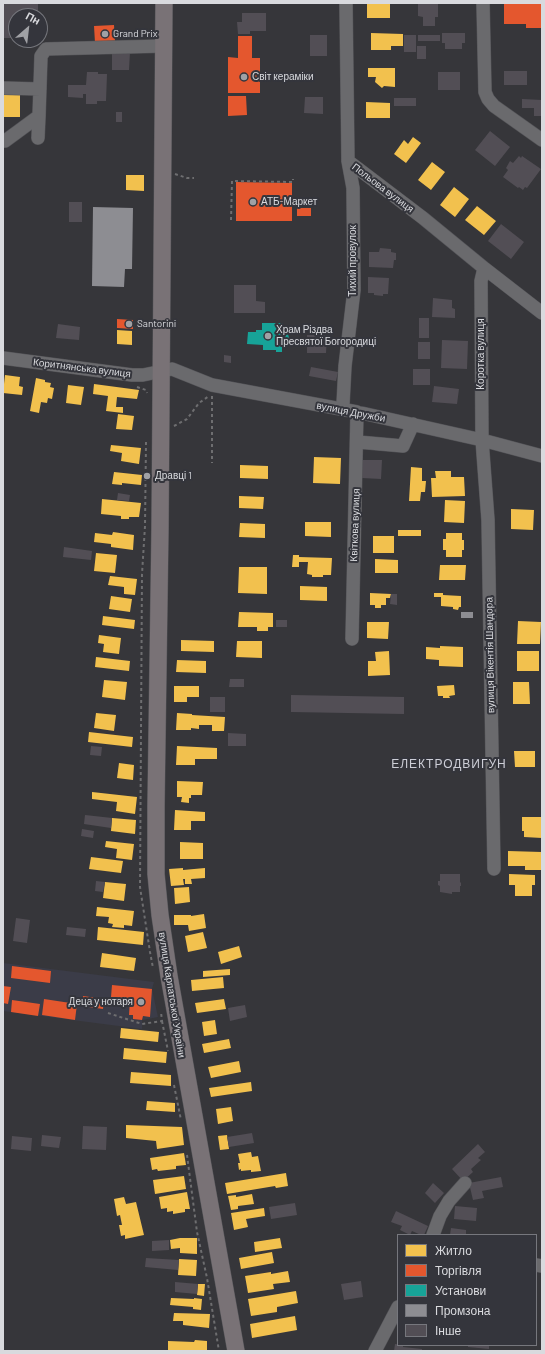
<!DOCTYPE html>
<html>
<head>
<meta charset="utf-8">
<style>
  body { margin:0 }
  #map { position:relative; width:545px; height:1354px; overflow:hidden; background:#36363a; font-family:Barlow,sans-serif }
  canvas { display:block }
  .frame { position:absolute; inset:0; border:4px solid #d9dade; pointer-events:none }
  .legend { position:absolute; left:397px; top:1234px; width:140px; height:112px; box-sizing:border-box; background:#34353c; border:1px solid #76777d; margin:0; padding:5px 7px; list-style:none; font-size:12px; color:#d9dade }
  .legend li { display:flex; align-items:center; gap:8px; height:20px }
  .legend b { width:20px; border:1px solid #76777d }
  .north { position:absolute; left:8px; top:8px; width:40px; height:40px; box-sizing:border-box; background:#34353c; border:1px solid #76777d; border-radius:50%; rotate:28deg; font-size:11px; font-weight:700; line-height:16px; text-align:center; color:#d9dade }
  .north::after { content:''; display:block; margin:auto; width:14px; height:18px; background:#a0a1a5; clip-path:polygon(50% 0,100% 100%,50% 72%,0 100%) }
</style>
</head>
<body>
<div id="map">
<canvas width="545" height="1354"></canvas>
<div class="frame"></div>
<ul class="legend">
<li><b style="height:11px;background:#f2c14e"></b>Житло</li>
<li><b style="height:11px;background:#e4572e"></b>Торгівля</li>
<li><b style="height:11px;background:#17a398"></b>Установи</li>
<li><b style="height:11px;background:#8d8d92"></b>Промзона</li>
<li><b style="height:11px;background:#524e55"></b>Інше</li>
</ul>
<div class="north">Пн</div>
</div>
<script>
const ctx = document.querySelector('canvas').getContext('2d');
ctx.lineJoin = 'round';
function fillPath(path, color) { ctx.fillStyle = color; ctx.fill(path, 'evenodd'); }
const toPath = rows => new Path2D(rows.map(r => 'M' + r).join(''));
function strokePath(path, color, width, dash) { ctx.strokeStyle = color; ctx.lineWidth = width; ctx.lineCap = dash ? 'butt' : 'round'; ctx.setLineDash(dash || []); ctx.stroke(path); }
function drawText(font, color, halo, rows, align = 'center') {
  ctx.font = font + ' Barlow,sans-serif'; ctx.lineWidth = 4; ctx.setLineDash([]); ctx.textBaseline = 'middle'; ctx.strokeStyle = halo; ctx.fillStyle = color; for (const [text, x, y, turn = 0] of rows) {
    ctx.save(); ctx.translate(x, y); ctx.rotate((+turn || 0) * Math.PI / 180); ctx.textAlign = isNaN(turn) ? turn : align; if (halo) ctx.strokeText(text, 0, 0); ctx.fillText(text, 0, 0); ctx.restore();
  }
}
const built = toPath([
  [3,963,154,982,152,989,158,1017,142,1020,142,1029,3,1011]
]);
const homes = toPath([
  [367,3,390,3,390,18,367,18],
  [371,33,403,34,403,46,391,46,391,50,371,50],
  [368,68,395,68,395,87,384,86,382,88,375,82,376,77,368,77],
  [3,94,20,94,20,117,3,117],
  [366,102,390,103,390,118,366,118],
  [413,137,421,143,406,163,394,154,404,140,408,144],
  [432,162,445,172,431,190,418,180],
  [126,175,144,175,144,191,126,190],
  [454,187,469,199,455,217,440,205],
  [477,206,496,221,484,235,465,220],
  [117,330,132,331,132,345,117,344],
  [5,375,20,377,19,386,23,387,22,395,3,393],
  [36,378,45,380,45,382,51,383,50,387,54,388,52,399,48,398,47,403,41,402,39,413,30,411],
  [94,384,139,390,137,399,117,397,116,407,123,407,123,413,106,411,108,396,93,394],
  [68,385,84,387,81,405,66,403],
  [118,414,134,416,132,430,116,429],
  [111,445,141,448,139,464,121,461,122,453,110,451],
  [314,457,341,458,340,484,313,483],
  [240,465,268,466,268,479,240,478],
  [411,467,422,468,422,481,426,481,425,492,421,492,420,501,409,501],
  [435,471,451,471,451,477,464,477,465,496,432,497,431,478,436,478],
  [114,472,142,475,141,485,122,483,122,485,112,484],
  [239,496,264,497,263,509,239,508],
  [102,499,141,503,139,517,129,517,129,519,121,519,121,516,101,514],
  [445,500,465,501,464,523,444,522],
  [511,509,534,510,533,530,511,529],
  [305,522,331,522,331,537,305,536],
  [240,523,265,524,265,538,239,537],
  [398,530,421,530,421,536,398,536],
  [113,532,134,535,133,550,111,547,111,544,94,542,95,533,112,535],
  [446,533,462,533,462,540,464,540,464,550,462,550,462,557,446,557,446,550,443,550,443,539,446,539],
  [373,536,394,536,394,553,373,553],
  [96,553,117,555,115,573,94,571],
  [293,555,299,555,299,557,332,558,331,575,323,575,323,577,312,577,312,575,307,574,308,562,299,562,299,567,292,567],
  [375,559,398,560,398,573,375,573],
  [440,565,466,565,465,580,439,580],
  [239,567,267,567,267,594,238,593],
  [110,576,137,579,135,595,124,594,124,587,108,585],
  [300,586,327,587,327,601,300,600],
  [370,593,391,594,390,598,386,598,386,605,381,605,381,608,375,608,375,605,370,605],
  [434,593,443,593,443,595,461,596,461,607,459,607,458,610,453,609,453,607,441,606,441,597,434,597],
  [111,596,132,599,130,612,109,609],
  [239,612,273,613,273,627,268,627,268,631,257,631,257,627,238,627],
  [103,616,135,620,134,629,102,625],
  [518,621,541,622,540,644,517,644],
  [367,622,389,622,388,639,367,638],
  [99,635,121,638,119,654,103,652,104,644,98,643],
  [181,640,214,641,214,652,181,651],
  [237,641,262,641,262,658,236,657],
  [440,646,463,647,463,667,439,666,439,660,426,659,426,647,440,648],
  [389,651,390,675,368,676,368,661,376,661,375,652],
  [517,651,539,651,539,671,517,671],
  [96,657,130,661,129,671,95,667],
  [177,660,206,661,206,673,176,672],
  [104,680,127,682,125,700,102,697],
  [513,682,529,682,530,704,513,704],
  [454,685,455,695,449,696,450,698,443,698,443,696,438,696,437,686],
  [174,686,199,686,199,697,187,697,187,702,174,702],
  [96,713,116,715,114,731,94,728],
  [177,713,192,714,192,715,225,717,224,731,212,731,212,725,199,725,199,729,191,728,191,730,176,730],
  [89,732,133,737,132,747,88,742],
  [177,746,217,748,217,759,195,759,195,765,176,765],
  [514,751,535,751,535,767,515,767],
  [119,763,134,765,133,780,117,778],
  [177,781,203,782,202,795,191,795,191,798,189,798,189,803,181,802,182,797,177,797],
  [92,792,137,797,135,814,116,811,117,802,92,799],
  [175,810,205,812,205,821,191,821,191,830,174,830],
  [522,817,542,817,542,838,524,837,524,831,522,831],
  [112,818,136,820,135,834,111,831],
  [106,841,134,844,132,860,116,858,117,849,105,847],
  [180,842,203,843,203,859,180,859],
  [508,851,542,852,542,870,525,870,525,866,508,866],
  [91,857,123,861,121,873,89,869],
  [183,868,183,870,205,868,205,878,191,879,192,884,185,884,185,879,183,879,184,885,171,886,169,869],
  [509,874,535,875,535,885,532,885,532,896,515,896,515,885,509,885],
  [105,882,126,884,124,901,103,898],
  [189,887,190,902,175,904,174,888],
  [97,907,134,911,132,926,124,925,124,928,112,927,113,924,108,923,109,917,96,916],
  [204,914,206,928,189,931,188,925,174,925,174,915,191,915,191,916],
  [98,927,144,932,143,945,97,940],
  [203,932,207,948,188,952,185,936],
  [239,946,242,957,221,964,218,952],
  [102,953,136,958,134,971,100,967],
  [230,969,230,975,203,977,203,971],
  [223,977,224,988,192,991,191,980],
  [224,999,226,1009,197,1013,195,1003],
  [215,1020,217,1034,204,1036,202,1022],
  [121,1028,159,1032,158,1042,120,1038],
  [229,1039,231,1048,204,1053,202,1044],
  [124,1048,167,1052,166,1063,123,1059],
  [239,1061,241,1072,211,1078,208,1067],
  [131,1072,171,1075,171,1086,130,1083],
  [251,1082,252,1091,211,1097,209,1088],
  [147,1101,175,1103,175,1112,146,1110],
  [231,1107,233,1121,218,1124,216,1109],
  [126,1125,182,1127,184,1145,157,1149,156,1141,126,1138],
  [227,1135,229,1149,220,1150,218,1136],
  [251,1152,252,1157,258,1156,261,1171,251,1172,251,1170,241,1171,241,1169,239,1170,238,1163,240,1163,238,1154],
  [184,1153,186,1165,176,1166,176,1169,158,1171,157,1169,152,1170,150,1158],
  [286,1173,288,1186,276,1188,275,1186,227,1194,225,1183],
  [184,1176,186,1189,155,1194,153,1180],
  [187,1192,190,1209,185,1209,185,1212,173,1214,173,1211,167,1212,167,1208,161,1209,159,1197],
  [252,1194,254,1204,238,1206,238,1209,231,1210,228,1196,236,1195,236,1197],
  [124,1197,126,1204,136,1202,144,1235,125,1239,125,1235,121,1236,119,1225,122,1225,120,1215,117,1216,114,1199],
  [264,1208,265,1216,246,1219,248,1227,234,1230,231,1213],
  [180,1238,197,1238,197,1254,180,1253,180,1248,171,1249,170,1240],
  [280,1238,282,1248,255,1252,254,1242],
  [272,1252,274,1263,241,1269,239,1258],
  [179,1259,197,1260,196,1276,178,1275],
  [288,1271,290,1282,273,1284,274,1289,248,1293,245,1276,271,1272,271,1274],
  [198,1284,205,1284,204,1296,197,1295],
  [296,1291,298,1303,277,1307,277,1312,251,1316,248,1299],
  [171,1298,194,1299,194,1298,202,1299,201,1310,193,1309,193,1307,170,1305],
  [174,1313,210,1314,209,1328,183,1325,183,1321,173,1321],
  [295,1316,297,1330,252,1338,250,1324],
  [195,1340,207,1341,207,1351,168,1351,168,1341,194,1342]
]);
const shops = toPath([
  [504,3,542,3,542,28,526,28,526,24,504,24],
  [114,25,115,42,95,43,94,26],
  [238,36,252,36,252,58,260,58,260,93,228,93,228,57,238,58],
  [228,96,246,96,247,115,228,116],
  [236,182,292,183,292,221,236,221],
  [297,208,311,208,311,216,297,216],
  [117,319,133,320,133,329,117,328],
  [12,966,51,971,50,983,11,978],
  [112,985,152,989,150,1017,143,1016,142,1020,133,1019,133,1015,129,1015,130,999,111,997],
  [3,986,11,987,8,1004,3,1003],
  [83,996,104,999,103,1009,82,1006],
  [44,999,77,1004,75,1020,42,1015],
  [12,1000,40,1004,38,1016,11,1012]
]);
const public = toPath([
  [262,323,283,323,283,331,288,334,289,338,288,342,282,345,282,352,276,352,276,350,263,350,263,345,247,344,248,332,256,332,256,330,262,330]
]);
const industry = toPath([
  [93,207,133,208,132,269,125,269,124,287,92,286],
  [461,612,473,612,473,618,461,618]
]);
const building = toPath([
  [4,3,38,3,38,16,16,16,16,38,3,38,3,4],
  [418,4,438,4,438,17,435,17,435,26,423,26,423,17,418,16],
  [242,13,266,13,266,31,250,31,250,34,238,34,237,22,242,22],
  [442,33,465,33,465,43,462,43,462,49,445,49,445,43,442,43],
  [310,35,327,35,327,56,310,56],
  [404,35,416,35,416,52,404,52],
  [418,35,440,35,440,41,418,41],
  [417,46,426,46,426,59,417,59],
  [112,52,130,52,129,70,112,70],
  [504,71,527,71,527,85,504,85],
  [87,72,98,72,98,74,107,74,106,101,97,101,97,104,86,104,86,94,83,94,83,98,68,97,68,85,86,85],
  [438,72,460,72,460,90,438,90],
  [305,97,323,97,323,114,304,113],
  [394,98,416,98,416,106,394,106],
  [522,99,542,100,542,116,534,116,534,108,522,108],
  [116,112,122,112,122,122,116,122],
  [490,131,510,147,495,166,475,150],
  [519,156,521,158,522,156,541,169,527,188,525,187,523,190,519,187,518,188,503,177,508,170,506,168,510,161,513,163],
  [69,202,82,202,82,222,69,222],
  [501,224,524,242,511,259,488,241],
  [380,248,391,249,391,252,396,253,396,260,394,260,393,268,369,267,369,252,379,252],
  [368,277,389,278,388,294,383,294,383,296,374,295,374,293,368,293],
  [234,285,256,285,256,301,265,302,265,313,234,313],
  [433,298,452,300,452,308,455,309,455,318,432,317],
  [419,318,429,318,429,338,419,338],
  [58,324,80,327,79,340,56,338],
  [307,335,327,335,326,353,307,353],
  [442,340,468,341,467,369,441,368],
  [418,342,430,342,430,359,418,359],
  [224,355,231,356,231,363,224,362],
  [311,367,338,372,336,381,309,376],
  [413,369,430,369,430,385,413,385],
  [434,386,459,389,457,404,432,402],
  [362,460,382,460,381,479,362,478],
  [118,493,130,495,129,501,117,500],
  [64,547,92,551,91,560,63,557],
  [391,594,397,594,397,605,390,604],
  [276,620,287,620,287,627,276,627],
  [230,679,244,679,244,687,229,687],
  [291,695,404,697,404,714,291,712],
  [210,697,225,697,225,712,210,712],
  [228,733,246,734,246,746,228,746],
  [91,746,102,747,101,756,90,755],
  [85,815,112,818,111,828,84,824],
  [82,829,94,831,93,838,81,836],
  [440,874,460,874,460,882,461,883,461,886,460,886,460,892,452,892,452,894,440,892,440,886,438,885,438,881,440,881],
  [96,881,105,882,103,892,95,891],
  [16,918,30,920,27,943,13,941],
  [67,927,86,929,85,937,66,935],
  [245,1005,247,1017,230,1021,228,1008],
  [83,1126,107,1127,106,1150,82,1149],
  [252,1133,254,1143,229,1147,227,1137],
  [42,1135,61,1137,59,1148,41,1146],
  [12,1136,32,1138,31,1151,11,1149],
  [478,1144,485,1152,478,1158,481,1160,471,1169,473,1172,463,1181,452,1169],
  [501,1177,503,1187,482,1191,484,1198,473,1200,469,1183],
  [433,1183,444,1193,435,1203,425,1193],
  [295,1203,297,1215,271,1219,269,1207],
  [455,1206,477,1208,476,1221,454,1219],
  [396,1211,428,1226,424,1235,421,1235,412,1231,410,1235,400,1230,402,1226,391,1222],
  [451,1228,466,1230,466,1235,450,1235],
  [169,1240,169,1250,152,1251,152,1241],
  [146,1258,179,1260,178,1270,145,1267],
  [361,1281,363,1297,344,1300,341,1284],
  [175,1282,198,1284,197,1294,175,1292],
  [395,1344,403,1345,403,1347,422,1349,422,1351,394,1351],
  [468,1345,489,1345,489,1349,468,1347]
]);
const path = toPath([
  [175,174,187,178,194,178],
  [231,220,232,181,293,182,293,179],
  [137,387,146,390,147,393],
  [212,396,212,463],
  [174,426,187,419,199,403,209,396],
  [146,442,145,526,142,574,140,887,150,952,153,968],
  [108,1013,142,1024,162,1021,161,1012],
  [162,1021,168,1051],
  [174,1085,181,1120],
  [187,1155,197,1232,207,1278,219,1351]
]);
const minor = toPath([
  [346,3,348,161,423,218,484,268,542,313],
  [483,3,485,92,488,99,494,106,542,140],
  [3,88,40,89],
  [38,138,39,116],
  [3,141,5,141,39,116,41,56,46,49,164,46],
  [484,268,481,281,482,440,488,520,494,869],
  [3,358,132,375,143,375,172,369,212,385,357,412,482,440,542,456],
  [343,410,343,404,345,366,354,290,353,188,348,161],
  [358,442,403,446,413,424],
  [352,639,357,412],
  [433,1235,440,1216,449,1201,465,1183],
  [536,1265,542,1266],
  [375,1351,398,1307]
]);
const major = toPath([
  [164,3,160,529,156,806,156,874,160,915,169,976,236,1351]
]);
const markers = [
  [105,34,4,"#a0a1a5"],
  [244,77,4,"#a0a1a5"],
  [253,202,4,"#a0a1a5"],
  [129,324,4,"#a0a1a5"],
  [268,336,4,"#a0a1a5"],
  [147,476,4,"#a0a1a5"],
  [141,1002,4,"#a0a1a5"]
];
const poiNames = [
  ["Grand Prix",113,34],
  ["Світ кераміки",252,77],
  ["АТБ-Маркет",261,202],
  ["Santorini",137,324],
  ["Храм Різдва",276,330],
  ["Пресвятої Богородиці",276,342],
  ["Дравці 1",155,476],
  ["Деца у нотаря",133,1002,"right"]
];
const streetNames = [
  ["Польова вулиця",383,188,37],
  ["Тихий провулок",353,261,-90],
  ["Коротка вулиця",481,354,-90],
  ["Коритнянська вулиця",82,368,7],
  ["вулиця Дружби",351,412,11],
  ["Квіткова вулиця",355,525,-88],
  ["вулиця Вікентія Шандора",490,655,-91],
  ["вулиця Карпатської України",172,995,81]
];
const quarterNames = [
  ["ЕЛЕКТРОДВИГУН",449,764]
];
fillPath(built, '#3b3c48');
fillPath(homes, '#f2c14e');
fillPath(shops, '#e4572e');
fillPath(public, '#17a398');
fillPath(industry, '#8d8d92');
fillPath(building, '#524e55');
strokePath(minor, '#535357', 14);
strokePath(major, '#535357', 18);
strokePath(path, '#6e6e70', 2, [3, 3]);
strokePath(minor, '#6a6a6d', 13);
strokePath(major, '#797276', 17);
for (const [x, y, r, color] of markers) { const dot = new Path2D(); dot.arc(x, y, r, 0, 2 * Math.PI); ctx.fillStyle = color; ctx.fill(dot); strokePath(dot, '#34353c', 1.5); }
drawText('10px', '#d9dade', '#34353c', poiNames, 'left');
drawText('10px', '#d9dade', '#34353c', streetNames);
ctx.letterSpacing = '1px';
drawText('12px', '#cdced7', '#34353c', quarterNames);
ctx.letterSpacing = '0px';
</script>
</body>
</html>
